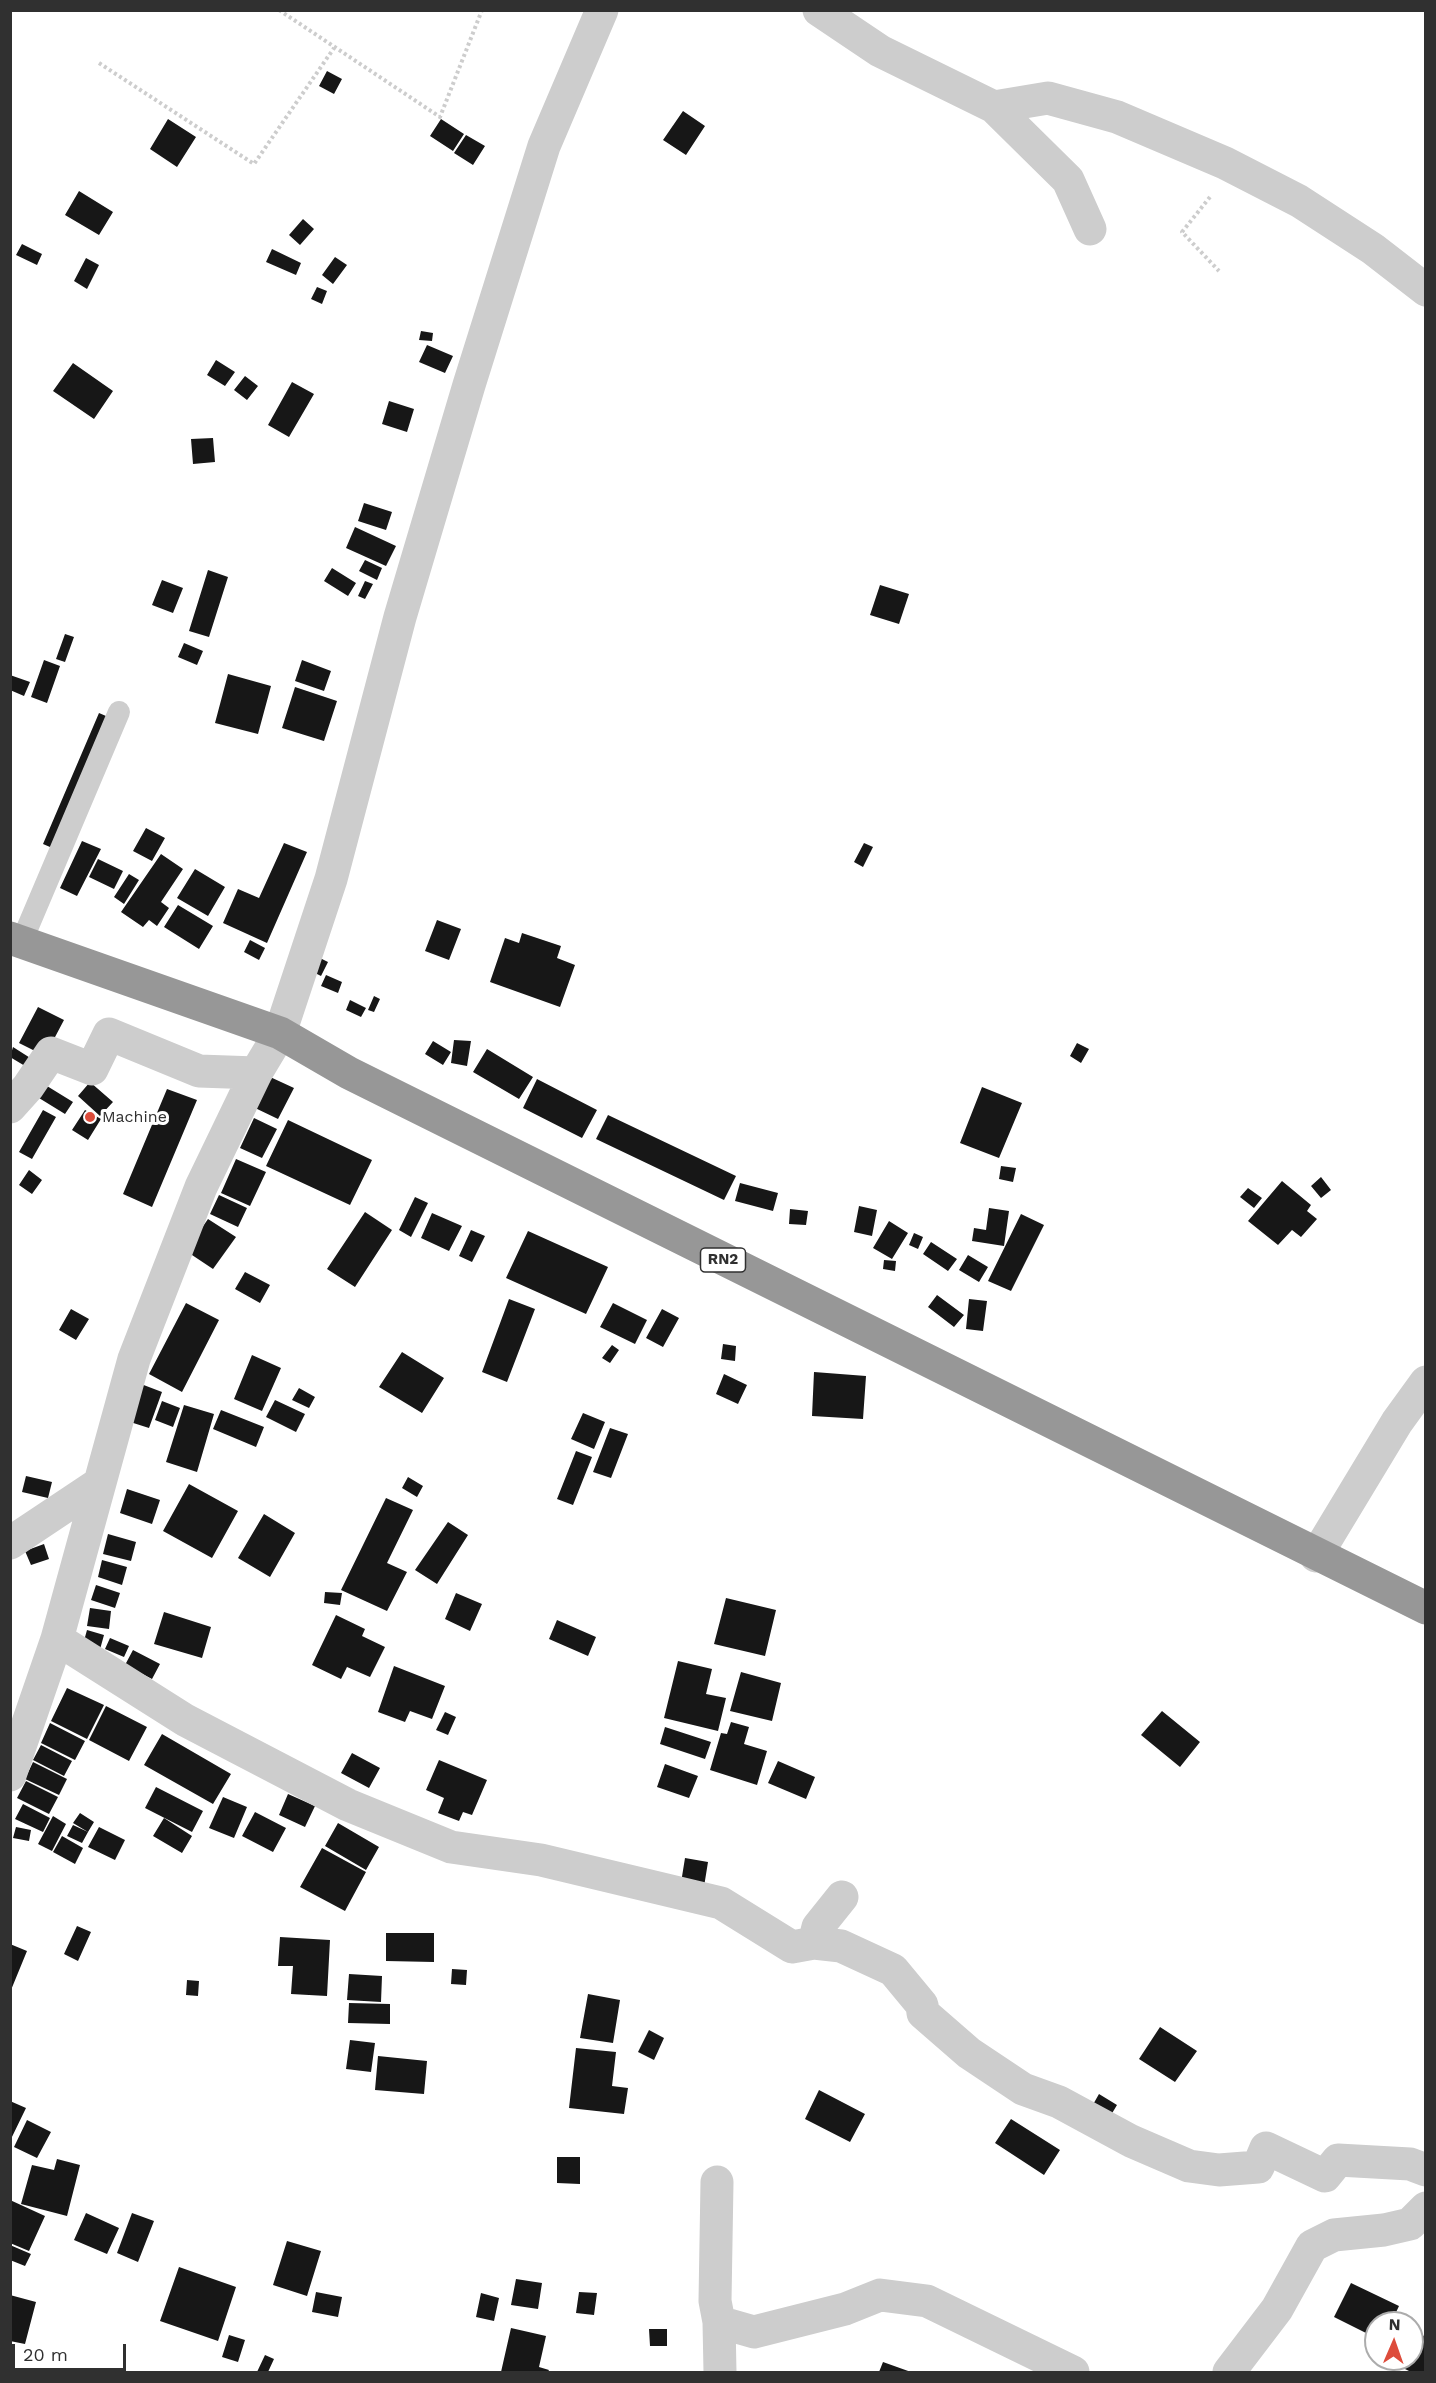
<!DOCTYPE html>
<html>
<head>
<meta charset="utf-8">
<style>
  body { margin:0 }
  #map { position:relative; width:1436px; height:2383px; overflow:hidden; background:#fff; font-family:"Work Sans",sans-serif }
  canvas { display:block }
  .frame { position:absolute; inset:0; border:12px solid #303030; pointer-events:none }
  .north { position:absolute; left:1364px; top:2311px; width:60px; height:60px; box-sizing:border-box; background:#fff; border:2px solid #acacac; border-radius:50%; rotate:2deg; font-size:16px; font-weight:700; line-height:24px; text-align:center; color:#303030 }
  .north::after { content:''; display:block; margin:auto; width:21px; height:27px; background:#dd4c3b; clip-path:polygon(50% 0,100% 100%,50% 72%,0 100%) }
  .scale { position:absolute; left:12px; top:2344px; width:114px; height:27px; box-sizing:border-box; border:3px solid #303030; border-top:0; padding-left:8px; font-size:18px; line-height:21px; white-space:nowrap; color:#303030; -webkit-text-stroke:4px #fff; paint-order:stroke }
</style>
</head>
<body>
<div id="map">
<canvas width="1436" height="2383"></canvas>
<div class="frame"></div>
<div class="north">N</div>
<div class="scale">20 m</div>
</div>
<script>
const ctx = document.querySelector('canvas').getContext('2d');
ctx.lineJoin = 'round';
function fillPath(path, color) { ctx.fillStyle = color; ctx.fill(path, 'evenodd'); }
const toPath = rows => new Path2D(rows.map(r => 'M' + r).join(''));
function strokePath(path, color, width, dash) { ctx.strokeStyle = color; ctx.lineWidth = width; ctx.lineCap = dash ? 'butt' : 'round'; ctx.setLineDash(dash || []); ctx.stroke(path); }
function drawText(font, color, halo, rows, align = 'center') {
  ctx.font = font + ' "Work Sans",sans-serif'; ctx.lineWidth = 6; ctx.setLineDash([]); ctx.textBaseline = 'middle'; ctx.strokeStyle = halo; ctx.fillStyle = color; for (const [text, x, y, turn = 0] of rows) {
    ctx.save(); ctx.translate(x, y); ctx.rotate((+turn || 0) * Math.PI / 180); ctx.textAlign = isNaN(turn) ? turn : align; if (halo) ctx.strokeText(text, 0, 0); ctx.fillText(text, 0, 0); ctx.restore();
  }
}
const building = toPath([
  [327,71,342,79,334,94,319,86],
  [683,111,705,126,686,155,663,140],
  [168,119,196,137,177,167,150,149],
  [441,119,464,134,453,151,430,136],
  [466,135,485,146,473,165,454,153],
  [79,191,113,212,99,235,65,215],
  [303,219,314,229,300,245,289,235],
  [22,244,42,254,37,265,16,255],
  [272,249,301,263,296,275,266,262],
  [335,257,347,265,333,284,322,275],
  [86,258,99,265,87,289,74,281],
  [317,287,327,291,322,304,311,299],
  [421,331,433,333,432,341,419,340],
  [427,345,453,356,445,373,419,362],
  [216,360,235,372,225,386,207,375],
  [73,363,113,391,94,419,53,391],
  [245,376,258,386,247,400,234,390],
  [292,382,314,394,289,437,268,425],
  [389,401,414,409,407,432,382,424],
  [213,438,215,462,193,464,191,439],
  [364,503,392,512,386,530,358,521],
  [355,527,396,546,386,566,346,548],
  [365,560,382,568,377,580,359,571],
  [332,568,356,583,348,596,324,581],
  [208,570,228,577,209,637,189,631],
  [162,580,183,588,173,613,152,605],
  [365,581,373,584,365,599,358,596],
  [880,585,909,594,899,624,870,615],
  [65,634,74,637,65,662,56,659],
  [184,643,203,651,197,665,178,657],
  [44,660,60,666,47,703,31,697],
  [302,660,331,671,324,691,295,681],
  [228,674,271,686,258,734,215,723],
  [10,675,30,682,24,696,10,690],
  [295,687,337,701,324,741,282,728],
  [99,713,113,719,57,850,43,844],
  [146,828,165,838,152,861,133,851],
  [82,841,101,849,77,896,60,888],
  [284,843,307,852,267,943,223,923,238,889,259,898],
  [864,843,873,847,863,867,854,862],
  [161,854,183,869,161,902,169,908,157,926,149,920,143,927,121,912],
  [98,859,123,871,114,889,89,877],
  [195,869,225,887,208,916,177,898],
  [129,874,139,880,124,904,114,897],
  [178,905,213,926,199,949,164,927],
  [437,920,461,929,449,960,425,951],
  [522,933,561,946,557,958,575,965,560,1007,490,982,505,938,519,943],
  [250,940,265,948,259,960,244,952],
  [316,956,328,962,321,976,309,970],
  [326,975,342,982,338,993,321,986],
  [374,996,380,999,374,1012,368,1010],
  [350,1000,366,1008,361,1017,346,1010],
  [38,1007,64,1020,45,1056,19,1043],
  [454,1040,471,1041,467,1066,451,1063],
  [433,1041,451,1052,443,1065,425,1054],
  [1077,1043,1089,1049,1081,1063,1070,1056],
  [13,1047,35,1061,30,1069,10,1057],
  [487,1049,533,1077,519,1099,473,1072],
  [268,1076,294,1088,278,1119,253,1107],
  [537,1079,597,1110,582,1138,523,1108],
  [90,1082,113,1102,100,1116,78,1096],
  [47,1086,73,1102,65,1114,39,1098],
  [982,1087,1022,1103,999,1158,960,1143],
  [167,1089,197,1100,152,1207,123,1194],
  [43,1110,56,1117,32,1159,19,1152],
  [85,1110,101,1119,88,1140,72,1130],
  [608,1115,736,1176,724,1200,596,1139],
  [254,1118,277,1129,262,1158,240,1148],
  [288,1120,372,1160,350,1205,266,1166],
  [236,1159,266,1172,250,1206,221,1193],
  [1001,1166,1016,1168,1013,1182,999,1179],
  [29,1170,42,1180,32,1194,19,1185],
  [1321,1177,1331,1190,1321,1198,1311,1186],
  [1282,1181,1311,1205,1307,1211,1317,1219,1301,1237,1292,1230,1278,1245,1248,1221],
  [740,1183,778,1193,773,1211,735,1201],
  [1248,1188,1262,1198,1254,1208,1240,1197],
  [219,1195,247,1208,238,1227,210,1214],
  [415,1197,428,1203,411,1237,399,1230],
  [859,1206,877,1210,872,1236,854,1232],
  [989,1208,1009,1211,1004,1246,972,1241,974,1228,986,1230],
  [790,1209,808,1211,806,1225,789,1224],
  [365,1212,392,1230,355,1287,327,1269],
  [432,1213,462,1226,449,1251,421,1238],
  [1021,1214,1044,1225,1011,1291,988,1281],
  [208,1219,236,1237,213,1269,186,1251],
  [889,1221,908,1233,892,1259,873,1248],
  [471,1230,485,1236,472,1262,459,1256],
  [528,1231,608,1267,586,1314,506,1278],
  [914,1233,923,1237,918,1249,909,1245],
  [931,1242,957,1259,948,1271,923,1254],
  [968,1255,988,1267,979,1282,959,1270],
  [884,1260,896,1261,895,1271,883,1269],
  [245,1272,270,1285,260,1303,235,1289],
  [937,1295,964,1315,954,1327,928,1307],
  [509,1299,535,1309,507,1382,482,1372],
  [969,1299,987,1301,983,1331,966,1329],
  [186,1303,219,1320,182,1392,149,1374],
  [613,1303,647,1320,635,1344,600,1327],
  [71,1309,89,1319,76,1340,59,1330],
  [662,1309,679,1318,663,1347,646,1338],
  [723,1344,736,1346,735,1361,721,1359],
  [612,1345,619,1350,610,1363,602,1358],
  [402,1352,444,1378,422,1413,379,1387],
  [252,1355,281,1368,262,1411,234,1399],
  [814,1372,866,1376,863,1419,812,1416],
  [724,1374,747,1385,738,1404,716,1394],
  [141,1384,162,1392,149,1428,127,1421],
  [299,1388,315,1397,309,1408,292,1400],
  [275,1400,305,1414,296,1432,266,1417],
  [162,1401,180,1408,173,1427,155,1420],
  [184,1405,214,1414,197,1472,166,1462],
  [221,1410,264,1427,256,1447,213,1429],
  [583,1413,605,1422,594,1449,571,1439],
  [610,1428,628,1434,611,1478,593,1472],
  [576,1451,592,1457,573,1505,557,1499],
  [26,1476,52,1482,48,1498,22,1492],
  [408,1477,423,1486,417,1497,402,1488],
  [189,1484,238,1511,212,1558,163,1531],
  [127,1489,160,1500,152,1524,120,1513],
  [386,1498,413,1510,387,1563,407,1572,387,1611,341,1590],
  [264,1514,295,1533,270,1577,238,1558],
  [448,1522,468,1535,437,1584,415,1570],
  [108,1534,136,1542,131,1561,103,1554],
  [44,1544,49,1559,31,1565,25,1551],
  [102,1560,127,1567,122,1585,98,1577],
  [96,1585,120,1593,115,1608,91,1600],
  [325,1592,342,1593,340,1605,324,1603],
  [456,1593,482,1604,470,1631,445,1619],
  [726,1598,776,1610,765,1656,714,1644],
  [90,1608,111,1611,109,1629,87,1626],
  [164,1612,211,1627,202,1658,154,1644],
  [336,1615,365,1629,362,1636,385,1647,370,1677,347,1667,341,1679,312,1665],
  [557,1620,596,1637,588,1656,549,1639],
  [87,1630,104,1635,99,1653,82,1648],
  [110,1638,129,1646,124,1657,105,1649],
  [133,1650,160,1664,152,1679,125,1665],
  [678,1661,712,1669,706,1694,726,1698,718,1731,664,1718],
  [394,1666,445,1686,432,1719,410,1711,405,1722,378,1712],
  [741,1672,781,1683,772,1721,730,1711],
  [67,1688,104,1705,87,1739,51,1721],
  [106,1706,147,1727,129,1761,89,1740],
  [1162,1711,1200,1742,1180,1767,1141,1735],
  [445,1712,456,1717,448,1735,436,1730],
  [731,1722,749,1727,744,1744,767,1751,757,1785,710,1770,721,1733,727,1734],
  [50,1723,85,1741,75,1760,41,1743],
  [665,1727,711,1742,705,1759,660,1744],
  [162,1734,231,1774,213,1804,144,1765],
  [41,1745,72,1761,64,1776,33,1760],
  [352,1753,380,1768,369,1788,341,1773],
  [439,1760,487,1780,472,1815,463,1812,459,1821,438,1813,444,1798,426,1790],
  [778,1761,815,1777,806,1799,768,1783],
  [33,1762,67,1779,59,1795,25,1779],
  [665,1764,698,1776,689,1798,657,1787],
  [26,1781,58,1797,49,1814,17,1798],
  [156,1787,203,1811,192,1832,145,1808],
  [288,1794,315,1806,305,1827,279,1815],
  [223,1797,247,1807,234,1838,209,1828],
  [23,1804,50,1818,43,1832,15,1819],
  [255,1812,286,1828,273,1852,242,1836],
  [80,1813,94,1822,88,1832,73,1823],
  [53,1816,66,1824,52,1851,38,1844],
  [164,1818,192,1836,182,1853,153,1836],
  [338,1823,379,1847,366,1870,325,1846],
  [73,1825,88,1832,82,1843,67,1836],
  [16,1827,31,1830,29,1841,13,1838],
  [99,1827,125,1840,115,1860,88,1847],
  [62,1836,83,1848,75,1864,53,1852],
  [322,1848,366,1872,345,1911,300,1887],
  [685,1858,708,1862,703,1893,680,1889],
  [77,1926,91,1932,78,1961,64,1954],
  [386,1933,434,1933,434,1962,386,1961],
  [280,1937,330,1940,327,1996,291,1994,293,1966,278,1966],
  [10,1944,27,1951,11,1990,10,1990],
  [452,1969,467,1970,466,1985,451,1984],
  [349,1974,382,1976,381,2002,347,2000],
  [187,1980,199,1981,198,1996,186,1995],
  [588,1994,620,2000,613,2043,580,2038],
  [349,2003,390,2004,390,2024,348,2023],
  [1160,2027,1197,2051,1175,2082,1139,2059],
  [649,2030,664,2038,654,2060,638,2052],
  [350,2040,375,2043,371,2072,346,2069],
  [576,2048,616,2052,612,2086,628,2088,624,2114,569,2108],
  [378,2056,427,2061,424,2094,375,2090],
  [819,2090,865,2114,850,2142,805,2119],
  [1099,2094,1117,2105,1105,2125,1087,2115],
  [10,2101,26,2108,10,2141],
  [1011,2119,1060,2150,1044,2175,995,2143],
  [27,2120,51,2132,37,2158,14,2147],
  [557,2157,580,2157,580,2184,557,2183],
  [57,2159,80,2165,67,2216,21,2204,32,2165,54,2170],
  [10,2200,45,2216,29,2251,10,2243],
  [86,2213,119,2228,107,2254,74,2240],
  [132,2213,154,2221,138,2262,117,2253],
  [287,2241,321,2251,307,2296,273,2285],
  [10,2245,31,2254,25,2266,10,2260],
  [179,2267,236,2287,218,2341,160,2321],
  [516,2279,542,2283,538,2309,511,2305],
  [1351,2283,1399,2306,1391,2323,1376,2323,1376,2338,1334,2317],
  [316,2292,342,2297,338,2317,312,2312],
  [579,2292,597,2293,594,2315,576,2313],
  [481,2293,499,2298,494,2321,476,2317],
  [10,2295,36,2302,25,2344,10,2341],
  [511,2328,546,2336,539,2367,549,2370,548,2372,501,2372],
  [649,2329,667,2329,667,2346,650,2346],
  [1412,2330,1426,2337,1426,2372,1411,2372,1385,2359,1412,2359],
  [229,2335,245,2340,238,2362,222,2357],
  [265,2355,274,2359,268,2372,257,2372],
  [883,2362,911,2372,879,2372]
]);
const path = toPath([
  [279,10,440,117,482,10],
  [99,63,254,164,334,48],
  [1210,197,1182,232,1219,271]
]);
const lane = toPath([
  [21,943,119,712]
]);
const street = toPath([
  [819,10,880,51,994,107,1068,180,1090,229],
  [994,107,1048,98,1117,117,1225,163,1299,201,1373,249,1426,290],
  [10,1107,28,1087,51,1053,92,1069,109,1034,199,1071,256,1073],
  [10,1543,100,1483],
  [1316,1556,1397,1422,1426,1382],
  [57,1639,185,1720,348,1805,451,1847,541,1860,721,1903,792,1947,814,1943,818,1927,842,1897],
  [10,1775,57,1639,134,1359,201,1187,256,1073,280,1033,331,879,400,617,469,385,544,146,602,10],
  [814,1943,841,1946,893,1970,922,2005,923,2013,969,2053,1023,2089,1059,2102,1131,2141,1189,2166,1219,2170,1258,2167,1266,2148,1325,2176,1338,2160,1410,2164,1426,2170],
  [717,2182,715,2301,719,2322,720,2372],
  [719,2322,754,2332,845,2309,880,2295,927,2301,1073,2372],
  [1229,2372,1277,2309,1312,2246,1334,2235,1384,2230,1410,2224,1426,2208]
]);
const highway = toPath([
  [10,938,280,1033,349,1073,1426,1608]
]);
const markers = [
  [90,1117,6,"#dd4c3b"]
];
const shields = [
  [723,1260,45]
];
const shieldNames = [
  ["RN2",723,1260]
];
const poiNames = [
  ["Machine",102,1117]
];
fillPath(building, '#171717');
strokePath(path, '#cdcdcd', 4, [3, 3]);
strokePath(lane, '#cdcdcd', 22);
strokePath(street, '#cdcdcd', 33);
strokePath(highway, '#979797', 33);
for (const [x, y, r, color] of markers) { const dot = new Path2D(); dot.arc(x, y, r, 0, 2 * Math.PI); ctx.fillStyle = color; ctx.fill(dot); strokePath(dot, '#fff', 2); }
for (const [x, y, w] of shields) { const box = new Path2D(); box.roundRect(x - w / 2, y - 12, w, 24, 4.5); ctx.fillStyle = '#fff'; ctx.fill(box); strokePath(box, '#303030', 1.5); }
drawText('bold 15px', '#303030', null, shieldNames);
drawText('16px', '#303030', '#fff', poiNames, 'left');
</script>
</body>
</html>
